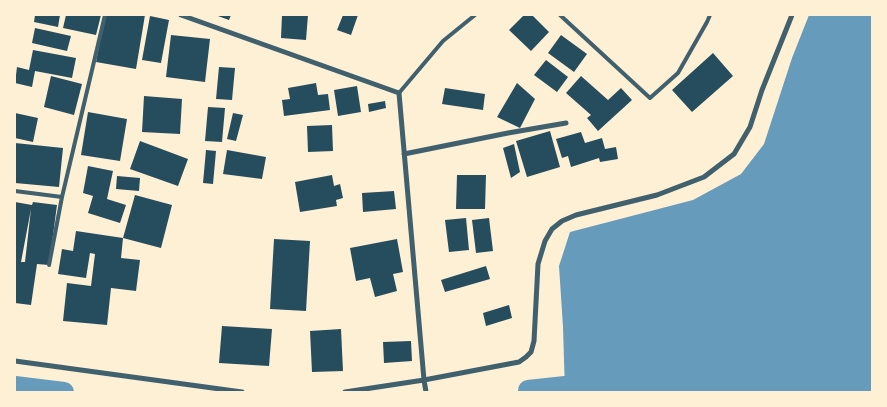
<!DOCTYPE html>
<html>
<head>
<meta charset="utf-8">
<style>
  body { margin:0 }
  #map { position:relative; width:887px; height:407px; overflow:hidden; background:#fdf0d5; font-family:Literata,serif }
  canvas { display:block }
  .frame { position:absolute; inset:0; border:16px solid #fdf0d5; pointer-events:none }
</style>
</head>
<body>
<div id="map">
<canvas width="887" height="407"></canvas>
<div class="frame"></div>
</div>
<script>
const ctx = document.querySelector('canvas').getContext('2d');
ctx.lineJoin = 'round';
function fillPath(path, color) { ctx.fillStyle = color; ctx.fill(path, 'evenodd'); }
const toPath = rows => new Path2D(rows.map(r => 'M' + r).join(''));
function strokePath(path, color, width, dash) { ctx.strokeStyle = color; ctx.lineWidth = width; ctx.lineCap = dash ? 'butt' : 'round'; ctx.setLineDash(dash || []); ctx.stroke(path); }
const water = toPath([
  [809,15,872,15,872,392,565,392,563,327,559,266,570,232,693,200,741,174,764,144,792,58]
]);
const canal = toPath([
  [15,386,64,392],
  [528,390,565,386,577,392]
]);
const building = toPath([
  [35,15,60,15,58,27,34,22],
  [66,15,101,15,96,35,63,28],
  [105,15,145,15,136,69,96,62],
  [215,15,231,15,229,20],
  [282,15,308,15,306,40,281,38],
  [343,15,358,15,351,35,337,30],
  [524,15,532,15,549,32,531,51,509,30],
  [150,16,169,20,161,63,142,60],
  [35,28,71,36,67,51,32,43],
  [171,35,210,39,205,82,166,77],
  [561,35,587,54,574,72,548,53],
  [33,50,76,58,72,78,35,71,32,87,15,83,17,67,29,70],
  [713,53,733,76,692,112,672,90],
  [546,60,568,77,557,92,534,75],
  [219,67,235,68,232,100,216,99],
  [51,76,82,84,74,115,44,107],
  [581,76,608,100,621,88,632,100,598,131,587,118,591,115,566,93],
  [316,83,318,95,328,94,330,110,284,116,282,100,290,99,288,88],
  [517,83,535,99,520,128,497,117],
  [357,86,361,112,338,116,334,90],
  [445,88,485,94,483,110,442,104],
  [144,96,182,99,180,134,142,132],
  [385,101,386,108,369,112,368,104],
  [208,107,225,108,222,142,205,141],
  [88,112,127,119,120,161,81,155],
  [15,113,38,118,33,142,15,138],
  [233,113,243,115,236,141,227,139],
  [332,125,333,151,308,152,307,126],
  [550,131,560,167,527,177,516,141],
  [581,132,585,143,602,138,605,149,616,147,618,159,600,162,599,158,571,167,568,156,562,158,556,139],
  [140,141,188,159,178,186,130,169],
  [15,143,63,148,59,187,15,183],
  [514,144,520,172,511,178,503,148],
  [206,150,216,151,213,184,203,183],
  [227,150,266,157,262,179,223,174],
  [88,166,113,171,107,199,126,205,120,223,88,213,93,196,83,193],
  [332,175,334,186,340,184,343,198,336,200,337,206,300,212,295,182],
  [457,175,486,175,485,209,456,209],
  [117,176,140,178,139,191,116,189],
  [394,191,396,209,363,212,362,193],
  [135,195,172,205,161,248,123,238],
  [15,202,32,205,33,202,57,205,49,265,37,264,31,305,15,303],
  [31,209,25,262,21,262],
  [466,218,469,250,449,252,445,220],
  [489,218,493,251,476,253,472,220],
  [76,231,123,238,121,258,140,260,136,291,111,288,107,325,63,321,67,283,91,286,95,254,90,253,86,278,58,274,62,249,73,251],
  [274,239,310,241,306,311,270,309],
  [397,239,403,272,393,274,397,291,375,297,370,278,356,281,350,248],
  [486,266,490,279,445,292,441,280],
  [509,305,512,318,486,326,483,313],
  [222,326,272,329,269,366,219,363],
  [341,329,343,371,312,372,310,331],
  [411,341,412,361,384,363,383,342]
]);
const service = toPath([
  [560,15,650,98,678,73,707,22,710,15],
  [399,93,443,41,475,15],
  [15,191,62,197],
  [49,265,62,197,105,15]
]);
const minor = toPath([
  [181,15,399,93,424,380,426,392],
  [404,154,508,133,566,123],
  [15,361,242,392],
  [345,392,424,380,519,362,526,357,531,352,534,341,538,264,545,241,552,229,562,221,576,215,657,195,704,177,734,154,750,127,762,90,792,15]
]);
fillPath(water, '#669bbc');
strokePath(canal, '#669bbc', 20);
fillPath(building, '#264d5e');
strokePath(service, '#3f606c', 4);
strokePath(minor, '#3f606c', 5);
</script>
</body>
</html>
